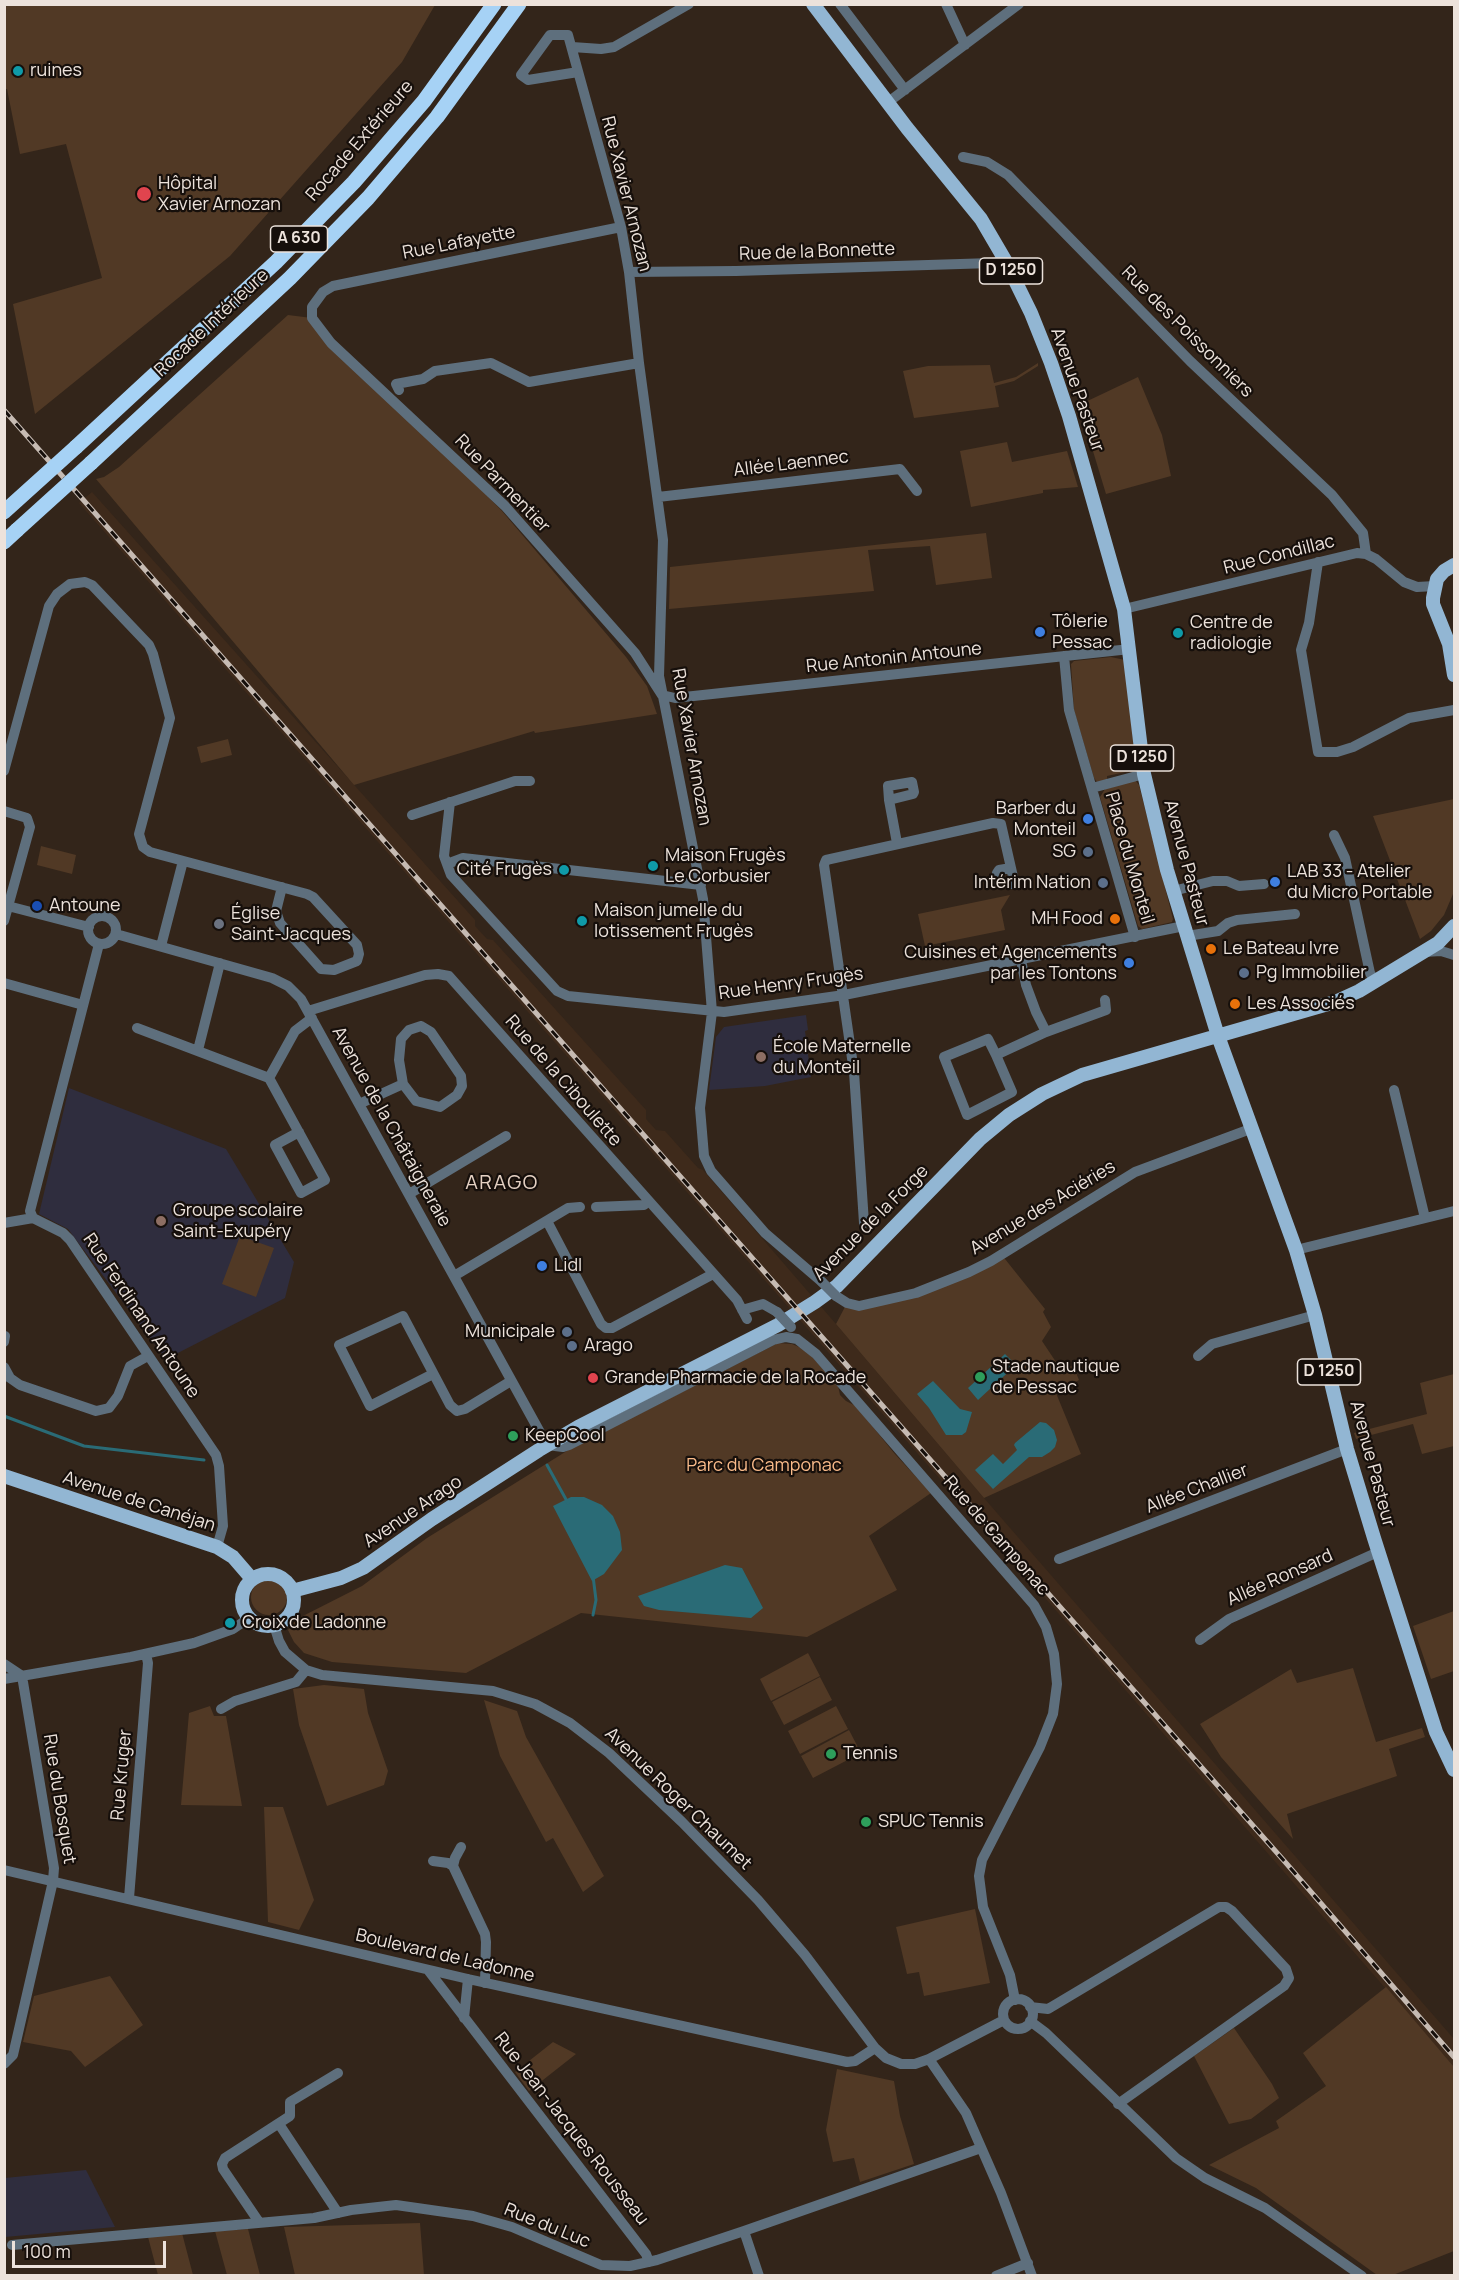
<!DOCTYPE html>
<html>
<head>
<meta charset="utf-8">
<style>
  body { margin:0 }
  #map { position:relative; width:1459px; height:2280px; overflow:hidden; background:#33251a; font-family:Manrope,sans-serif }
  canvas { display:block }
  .frame { position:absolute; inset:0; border:6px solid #ece2db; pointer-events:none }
  .scale { position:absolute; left:12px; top:2241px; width:154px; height:27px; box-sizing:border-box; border:3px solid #ece2db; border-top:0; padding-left:8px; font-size:18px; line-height:21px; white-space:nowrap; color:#ece2db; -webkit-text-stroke:4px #160f0b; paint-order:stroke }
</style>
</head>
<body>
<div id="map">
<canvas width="1459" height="2280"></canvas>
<div class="frame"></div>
<div class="scale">100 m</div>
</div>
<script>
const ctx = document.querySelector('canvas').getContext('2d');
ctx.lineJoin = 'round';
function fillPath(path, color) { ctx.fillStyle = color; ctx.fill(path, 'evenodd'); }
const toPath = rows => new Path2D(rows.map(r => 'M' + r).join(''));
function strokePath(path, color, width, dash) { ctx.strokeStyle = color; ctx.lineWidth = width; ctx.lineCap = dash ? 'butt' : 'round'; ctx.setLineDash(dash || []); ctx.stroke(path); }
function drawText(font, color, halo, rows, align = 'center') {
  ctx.font = font + ' Manrope,sans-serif'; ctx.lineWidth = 4.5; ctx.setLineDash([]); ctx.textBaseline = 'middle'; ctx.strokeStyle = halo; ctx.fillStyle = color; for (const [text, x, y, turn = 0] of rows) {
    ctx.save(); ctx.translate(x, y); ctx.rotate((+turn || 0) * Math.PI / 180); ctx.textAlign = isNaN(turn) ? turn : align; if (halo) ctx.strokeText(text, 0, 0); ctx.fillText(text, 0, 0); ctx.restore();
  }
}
const built = toPath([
  [92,492,475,920,475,926,487,939,493,940,646,1110,646,1119,656,1130,665,1131,698,1168,703,1170,836,1324,984,1498,1454,2039,1454,2067,1046,1599,79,503]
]);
const education = toPath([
  [806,1015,808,1030,805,1031,811,1077,765,1086,709,1090,716,1037,724,1027],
  [69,1088,226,1149,294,1262,285,1298,174,1355,170,1350,162,1354,68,1229,39,1214],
  [86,2170,115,2227,5,2237,5,2178]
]);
const green = toPath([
  [5,4,435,4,435,5,402,62,230,256,35,414,13,304,102,278,66,144,20,154,7,89,5,89],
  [288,315,312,318,502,511,626,657,647,686,657,714,535,733,534,731,354,785,96,479,104,477,119,467],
  [1038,363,1038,366,1014,381,995,386,999,407,914,418,903,371,928,366,990,365,994,383,1016,377],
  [1138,377,1162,435,1171,476,1106,494,1079,405],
  [1007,442,1012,462,1067,451,1078,487,1043,490,1043,493,971,507,960,451],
  [986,533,992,578,936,585,930,546,868,550,874,591,669,609,670,567],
  [1111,657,1125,660,1136,769,1131,774,1130,771,1107,776,1107,780,1097,782,1094,778,1074,710,1071,664,1074,661],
  [228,739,232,755,201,763,197,747],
  [1135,780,1139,785,1173,919,1172,922,1142,929,1138,926,1100,797,1105,789],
  [1454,799,1453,894,1444,915,1431,931,1420,939,1373,816],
  [41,846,76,855,72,874,37,865],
  [1010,895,1001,910,1005,930,925,946,918,914],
  [240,1236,274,1248,256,1297,222,1284],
  [1001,1254,1045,1309,1043,1312,1051,1327,1042,1341,1060,1368,1057,1372,1073,1365,1079,1380,1056,1393,1081,1454,984,1498,836,1324,847,1303,916,1293],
  [778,1343,792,1344,806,1350,838,1386,840,1395,846,1401,856,1406,894,1453,931,1493,869,1536,897,1590,807,1637,581,1613,466,1673,332,1662,304,1653,294,1642,288,1630,297,1619,362,1586,427,1538,570,1449],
  [1454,1374,1454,1446,1422,1454,1413,1424,1356,1439,1354,1433,1427,1414,1420,1383],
  '251 1597a18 18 0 1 1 36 0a18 18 0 1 1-36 0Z',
  [1454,1611,1454,1671,1431,1679,1413,1626],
  [808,1653,820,1676,771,1701,760,1679],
  [1353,1668,1376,1742,1422,1728,1425,1737,1389,1749,1397,1776,1287,1814,1293,1839,1221,1757,1200,1724,1291,1669,1297,1683],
  [820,1677,832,1700,784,1725,772,1702],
  [324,1685,364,1689,368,1713,388,1771,384,1785,327,1806,299,1725,293,1689],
  [484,1700,517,1711,526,1737,604,1876,583,1892,553,1838,546,1842,500,1756],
  [210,1706,214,1716,226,1716,242,1806,181,1805,189,1713],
  [836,1706,848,1729,800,1754,788,1731],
  [849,1730,861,1753,813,1778,801,1756],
  [264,1807,283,1807,314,1900,299,1930,268,1922],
  [975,1909,990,1983,924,1996,919,1972,907,1974,896,1927],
  [110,1976,143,2025,85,2067,71,2051,23,2042,34,1996],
  [1386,1987,1454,2067,1454,2251,1393,2275,1377,2275,1256,2188,1209,2165,1279,2128,1276,2121,1326,2086,1303,2053],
  [1234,2028,1272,2084,1279,2098,1251,2119,1229,2124,1194,2056],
  [553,2042,576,2054,529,2091,515,2072],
  [837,2069,894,2081,900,2116,914,2164,860,2182,854,2158,833,2162,826,2130],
  [420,2223,424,2275,295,2275,284,2227],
  [248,2229,260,2275,227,2275,215,2231],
  [182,2233,193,2275,158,2275,148,2237]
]);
const water = toPath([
  [1005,1354,1016,1365,978,1400,968,1388],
  [933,1381,960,1409,972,1412,966,1432,962,1435,946,1435,929,1408,917,1394],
  [1040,1422,1046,1423,1054,1430,1057,1440,1055,1447,1050,1452,1042,1457,1029,1457,993,1489,975,1470,993,1454,1003,1464,1017,1450,1014,1445,1015,1443],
  [571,1497,584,1497,602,1505,613,1516,620,1532,622,1550,604,1574,592,1581,553,1506],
  [725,1565,742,1568,763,1608,751,1618,659,1610,644,1606,638,1596]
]);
const stream = toPath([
  [4,1416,84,1446,204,1460],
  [547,1465,568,1503],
  [593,1576,596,1600,593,1615]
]);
const minor = toPath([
  [840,4,905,90],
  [946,4,965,45],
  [572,47,601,49,614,47,689,4],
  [578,72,528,80,521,75,550,35,568,35,621,227,629,272,639,363,663,540,659,676,703,899,712,1012,700,1108,704,1156,711,1171,765,1233,822,1282],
  [887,103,1019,4],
  [963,157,987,162,1008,175,1190,361,1332,495,1363,533,1366,554],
  [621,227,333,286,323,292,312,307,312,318,331,343,505,506,635,653,662,695,675,698,1130,649],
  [629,272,736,271,992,263,1005,260],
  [399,390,396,384,423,379,435,371,491,363,529,382,639,363],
  [658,497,900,469,917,491],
  [1318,562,1309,623,1301,650,1318,752,1337,752,1353,747,1409,718,1454,710],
  [1124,609,1357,553,1366,554,1376,559,1404,582,1417,587,1435,586],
  [1064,656,1069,710,1135,937],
  [4,771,49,606,57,594,70,584,85,582,92,585,149,645,153,654,170,718,139,834,143,847,150,852,307,894,313,897,357,945,359,954,357,961,334,970,321,969,280,923,276,911,282,887],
  [1092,788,1144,774],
  [889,800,888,786,912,782,914,792,913,794,889,800,897,843],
  [450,802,444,856,451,875,557,991,568,996,724,1012,844,995,1184,926],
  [4,811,27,818,30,827,4,921],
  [412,815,515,781,530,781],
  [1334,835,1345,858,1370,973,1375,982],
  [447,864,463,858,701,885],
  [1173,891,1213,881,1227,881,1239,886,1264,884],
  [4,905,89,927],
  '88 930a14 14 0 1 1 28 0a14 14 0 1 1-28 0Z',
  [116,934,272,978,288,986,301,999,547,1445,563,1447,569,1445,773,1340,786,1337,797,1339,816,1354,1034,1605,1046,1627,1054,1654,1057,1684,1053,1714,1040,1747,982,1860,979,1876,983,1907,1010,1975,1015,2000],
  [1187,936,1218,931,1228,923,1237,920,1295,914],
  [99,944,30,1211,33,1218,63,1233,70,1240,216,1455,219,1466,223,1526,217,1547],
  [161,946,183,861],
  [1424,952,1441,951,1454,955],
  [1021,960,1026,985,1036,1012,1046,1032],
  [4,983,83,1005],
  [308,1011,425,975,438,974,449,976,737,1300,747,1319],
  [421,1026,431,1032,461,1076,462,1086,457,1095,440,1107,416,1101,403,1084,399,1060,401,1039,409,1030,421,1026],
  [137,1028,269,1078,295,1031,312,1018],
  [198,1050,220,963],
  [996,1055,988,1039,944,1057,967,1115,1012,1092,996,1055,1046,1032,1106,1010,1105,1000],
  [269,1078,325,1180,301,1193,275,1145,299,1132],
  [1394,1090,1425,1218],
  [359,1104,403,1084],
  [409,1194,506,1136],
  [596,1207,644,1205,648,1201],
  [547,1221,601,1324,606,1328,612,1328,713,1274],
  [4,1223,33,1218],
  [864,1223,854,1072,824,865,826,860,993,823,1001,824,1014,881,1012,884,999,884,997,873,999,870,1011,868],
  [1296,1250,1454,1211],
  [454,1276,568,1208,580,1207],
  [836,1296,847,1303,859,1306,916,1293,969,1272,991,1261,1135,1172,1253,1128],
  [742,1310,763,1304,777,1312],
  [4,1342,5,1336],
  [1198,1356,1212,1344,1315,1315],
  [4,1367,10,1378,20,1385,96,1411,109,1408,118,1396,130,1366,148,1356],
  [433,1374,370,1406,339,1345,403,1316,450,1405,457,1411,465,1409,511,1381],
  [1059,1559,1347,1449],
  [274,1625,279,1641,285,1652,306,1670,322,1675,493,1691,535,1704,570,1723,609,1753,682,1822,758,1900,805,1955,875,2048,886,2058,901,2064,915,2064,929,2059,1004,2020],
  [1200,1640,1229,1619,1378,1552],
  [4,1664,22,1676,54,1868,53,1881,13,2055,4,2064],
  [4,1679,131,1657,194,1643,233,1629,249,1618],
  [221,1709,235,1701,296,1682,306,1670],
  [461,1847,455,1858,453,1866,485,1934,486,1942,485,1983],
  [433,1861,448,1863,453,1866],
  [4,1870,468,1979,847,2062,855,2061,875,2048],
  [129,1898,148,1663,146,1654],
  [428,1970,646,2254,649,2262],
  '1003 2014a15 15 0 1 1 30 0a15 15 0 1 1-30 0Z',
  [1030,2007,1048,2009,1219,1907,1226,1907,1232,1911,1286,1969,1289,1978,1284,1986,1118,2104],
  [464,2018,468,1979],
  [1030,2021,1046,2033,1176,2158,1205,2178,1265,2208,1362,2276],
  [929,2059,966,2113,1001,2193,1032,2276],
  [279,2124,338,2213],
  [259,2222,223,2169,222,2164,225,2158,290,2116,290,2102,338,2073],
  [744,2231,759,2276],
  [12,2245,314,2218,351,2210,396,2205,473,2216,512,2227,601,2265,630,2266,657,2260,744,2231,981,2148],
  [996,2276,1028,2263]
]);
const major = toPath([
  [813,4,907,128,981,219,1005,260,1031,313,1051,363,1069,416,1124,609,1144,774,1167,870,1218,1036,1296,1250,1315,1315,1347,1449,1374,1538,1436,1732,1454,1770],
  [1454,565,1444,571,1437,579,1433,598,1433,604,1449,644,1454,675],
  [4,1476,217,1547,233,1557,252,1579],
  '242 1600a26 26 0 1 1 52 0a26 26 0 1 1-52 0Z',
  [292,1591,341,1578,363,1568,432,1519,539,1450,578,1427,778,1325,815,1302,837,1286,980,1139,1009,1115,1042,1094,1082,1075,1335,1002,1359,991,1438,943,1454,926]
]);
const highway = toPath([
  [76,447,276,262,354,182,424,101,494,4],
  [91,463,290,278,368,198,437,117,519,4],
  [4,542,17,530]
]);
const tram = toPath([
  [1453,2276,1454,2275]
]);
const rail = toPath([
  [4,410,1286,1863,1454,2057]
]);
const minorBridge = toPath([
  [822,1282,836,1296],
  [777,1312,791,1327]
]);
const highwayBridge = toPath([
  [4,512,76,447],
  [17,530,91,463]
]);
const markers = [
  [18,71,6,"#0f9aa8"],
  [144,194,8,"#e0444e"],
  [1040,632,6,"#3f7fe0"],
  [1178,633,6,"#0f9aa8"],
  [1088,819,6,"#3f7fe0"],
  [1088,852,6,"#5c6f8a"],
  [653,866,6,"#0f9aa8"],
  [564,870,6,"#0f9aa8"],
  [1275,882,6,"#3f7fe0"],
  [1103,883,6,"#5c6f8a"],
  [37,906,6,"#1a4fb4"],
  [1115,919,6,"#e8710a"],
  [582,921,6,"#0f9aa8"],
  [219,924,6,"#6b7280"],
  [1211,949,6,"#e8710a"],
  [1129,963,6,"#3f7fe0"],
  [1244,973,6,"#5c6f8a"],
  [1235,1004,6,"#e8710a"],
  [761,1057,6,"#8d6e63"],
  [161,1221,6,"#8d6e63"],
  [542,1266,6,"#3f7fe0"],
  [567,1332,6,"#5c6f8a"],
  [572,1346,6,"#5c6f8a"],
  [980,1377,6,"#2e9e5b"],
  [593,1378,6,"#e0444e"],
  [513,1436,6,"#2e9e5b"],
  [230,1623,6,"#0f9aa8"],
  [831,1754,6,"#2e9e5b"],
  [866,1822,6,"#2e9e5b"]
];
const shields = [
  [299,239,57],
  [1011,271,63],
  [1142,758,63],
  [1329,1372,63]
];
const shieldNames = [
  ["A 630",299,239],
  ["D 1250",1011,271],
  ["D 1250",1142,758],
  ["D 1250",1329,1372]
];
const poiNames = [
  ["ruines",30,71],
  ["Hôpital",158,184],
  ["Xavier Arnozan",158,205],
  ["Tôlerie",1052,622],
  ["Pessac",1052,643],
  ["Centre de",1190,623],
  ["radiologie",1190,644],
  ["Barber du",1076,809,"right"],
  ["Monteil",1076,830,"right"],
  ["SG",1076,852,"right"],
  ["Maison Frugès",665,856],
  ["Le Corbusier",665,877],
  ["Cité Frugès",552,870,"right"],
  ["LAB 33 - Atelier",1287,872],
  ["du Micro Portable",1287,893],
  ["Intérim Nation",1091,883,"right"],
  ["Antoune",49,906],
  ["Maison jumelle du",594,911],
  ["lotissement Frugès",594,932],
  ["Église",231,914],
  ["Saint-Jacques",231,935],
  ["MH Food",1103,919,"right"],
  ["Le Bateau Ivre",1223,949],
  ["Cuisines et Agencements",1117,953,"right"],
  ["par les Tontons",1117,974,"right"],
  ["Pg Immobilier",1256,973],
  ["Les Associés",1247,1004],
  ["École Maternelle",773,1047],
  ["du Monteil",773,1068],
  ["Groupe scolaire",173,1211],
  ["Saint-Exupéry",173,1232],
  ["Lidl",554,1266],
  ["Municipale",555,1332,"right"],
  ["Arago",584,1346],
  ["Stade nautique",992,1367],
  ["de Pessac",992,1388],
  ["Grande Pharmacie de la Rocade",605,1378],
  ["KeepCool",525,1436],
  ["Croix de Ladonne",242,1623],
  ["Tennis",843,1754],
  ["SPUC Tennis",878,1822]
];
const streetNames = [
  ["Rocade Extérieure",360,141,-49],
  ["Rue Xavier Arnozan",626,194,76],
  ["Rue Lafayette",459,243,-11],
  ["Rue de la Bonnette",817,252,-2],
  ["Rocade Intérieure",212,323,-43],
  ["Rue des Poissonniers",1187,332,45],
  ["Avenue Pasteur",1077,390,71],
  ["Allée Laennec",791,464,-7],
  ["Rue Parmentier",502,484,46],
  ["Rue Condillac",1279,555,-14],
  ["Rue Antonin Antoune",894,658,-6],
  ["Rue Xavier Arnozan",691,747,80],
  ["Place du Monteil",1129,858,74],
  ["Avenue Pasteur",1186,863,75],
  ["Rue Henry Frugès",791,984,-8],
  ["Rue de la Ciboulette",563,1081,49],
  ["Avenue de la Châtaigneraie",391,1127,61],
  ["Avenue des Aciéries",1043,1208,-31],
  ["Avenue de la Forge",871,1223,-45],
  ["Rue Ferdinand Antoune",141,1316,56],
  ["Avenue Pasteur",1372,1464,75],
  ["Allée Challier",1197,1489,-21],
  ["Avenue de Canéjan",139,1502,18],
  ["Avenue Arago",413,1512,-34],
  ["Rue de Camponac",996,1536,49],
  ["Allée Ronsard",1280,1578,-24],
  ["Rue Kruger",122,1775,-85],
  ["Rue du Bosquet",59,1799,81],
  ["Avenue Roger Chaumet",678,1799,44],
  ["Boulevard de Ladonne",445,1956,13],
  ["Rue Jean-Jacques Rousseau",571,2129,52],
  ["Rue du Luc",547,2226,22]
];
const parkNames = [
  ["Parc du Camponac",764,1466]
];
const neighbourhoodNames = [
  ["ARAGO",502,1183]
];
fillPath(built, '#3e2a1b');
fillPath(education, '#2f2d3e');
fillPath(green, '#513925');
fillPath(water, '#2a6b76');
strokePath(stream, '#2a6b76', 3);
strokePath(minor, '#5e6f7d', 10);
strokePath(major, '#92b6d3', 14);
strokePath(highway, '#a6d2f5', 15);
strokePath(tram, '#c6bbb3', 1.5);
strokePath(rail, '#c6bbb3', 5);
strokePath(rail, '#160f0b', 3, [9]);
strokePath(minorBridge, '#5e6f7d', 10);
strokePath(highwayBridge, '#a6d2f5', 15);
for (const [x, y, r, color] of markers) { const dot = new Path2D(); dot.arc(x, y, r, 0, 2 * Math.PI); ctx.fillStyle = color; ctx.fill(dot); strokePath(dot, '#160f0b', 2); }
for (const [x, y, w] of shields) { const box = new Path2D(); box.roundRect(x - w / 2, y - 13, w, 26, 4.5); ctx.fillStyle = '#160f0b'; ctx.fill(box); strokePath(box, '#ece2db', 1.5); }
drawText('bold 16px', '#ece2db', null, shieldNames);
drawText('18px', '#ece2db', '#160f0b', poiNames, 'left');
drawText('18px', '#ece2db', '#160f0b', streetNames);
drawText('18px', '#fabb8a', '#160f0b', parkNames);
ctx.letterSpacing = '1.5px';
drawText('20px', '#e5d1c3', '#160f0b', neighbourhoodNames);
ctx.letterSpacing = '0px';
</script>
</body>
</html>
